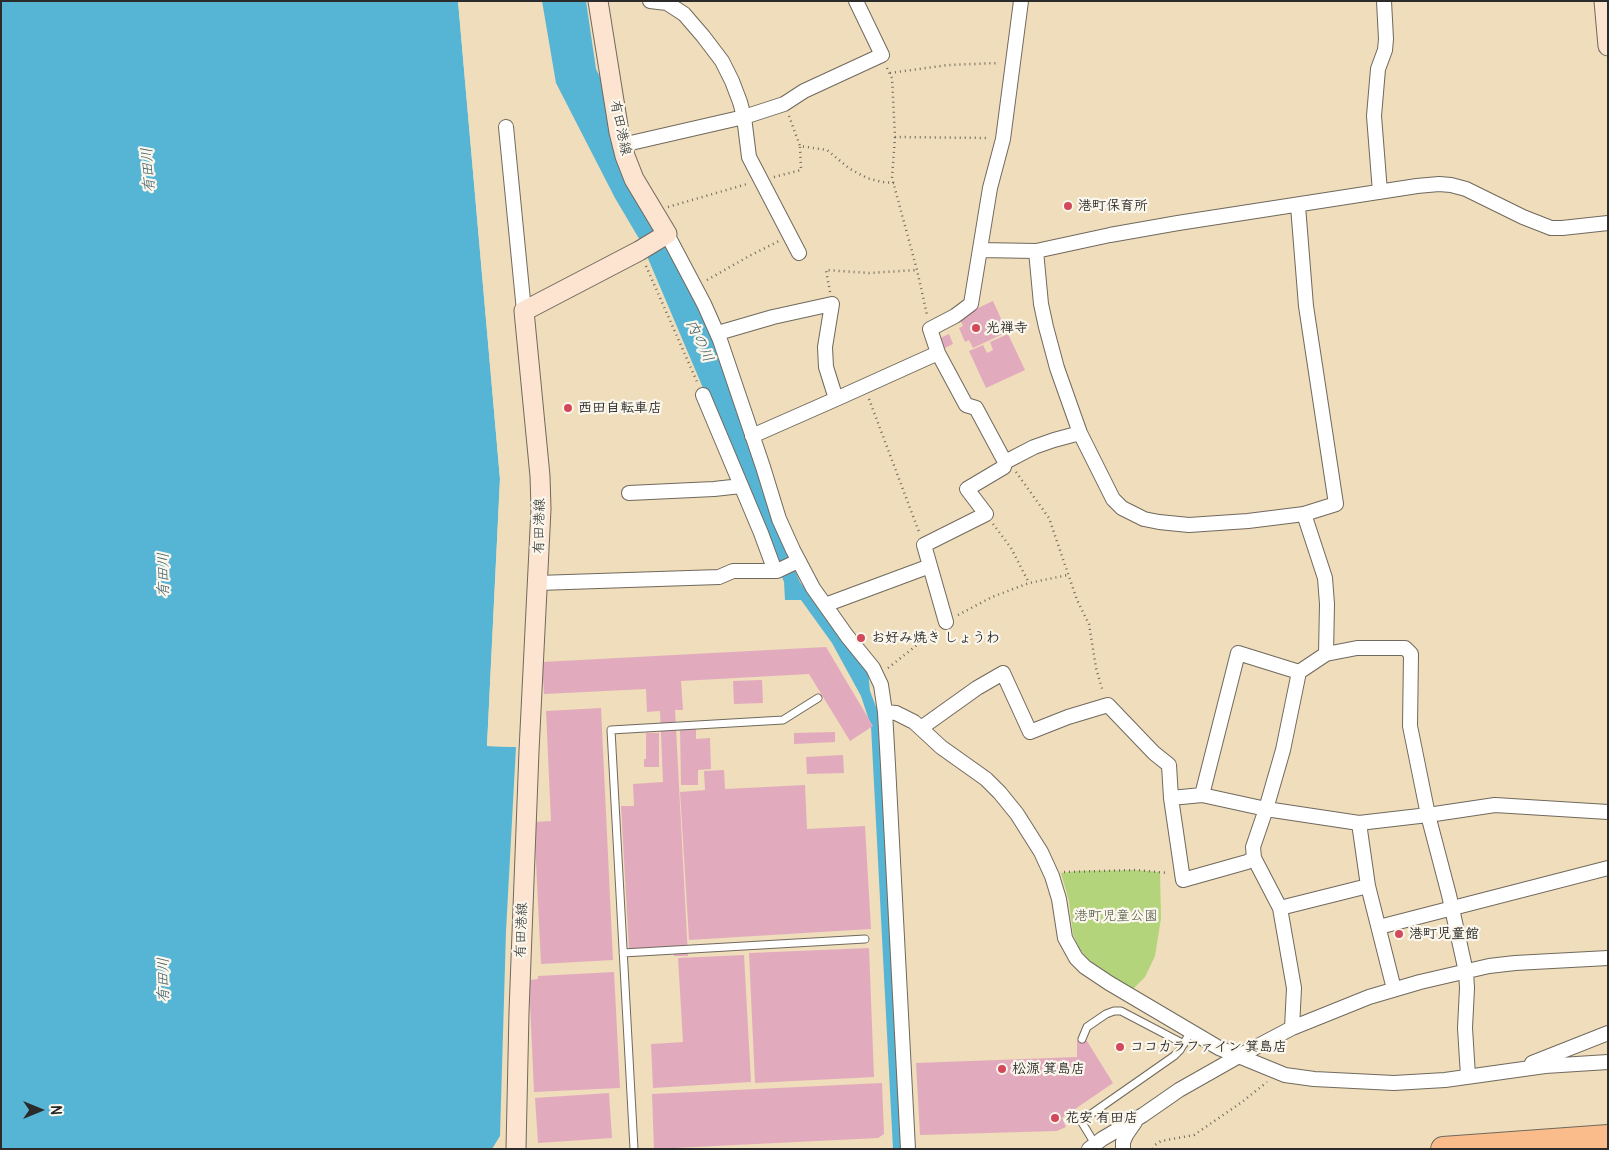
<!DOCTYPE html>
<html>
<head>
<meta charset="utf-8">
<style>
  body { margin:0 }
  #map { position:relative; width:1609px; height:1150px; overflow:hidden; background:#efddbb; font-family:Pangolin,sans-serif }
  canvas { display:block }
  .frame { position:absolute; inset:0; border:2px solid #2b2b2b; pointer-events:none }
  .north { position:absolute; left:15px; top:1085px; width:50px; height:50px; -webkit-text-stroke:4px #fbf7ec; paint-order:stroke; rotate:90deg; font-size:14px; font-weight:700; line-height:20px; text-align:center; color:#2b2b2b }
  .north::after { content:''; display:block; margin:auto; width:18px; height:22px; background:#2b2b2b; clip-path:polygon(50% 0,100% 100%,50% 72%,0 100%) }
</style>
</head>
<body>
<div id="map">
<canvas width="1609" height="1150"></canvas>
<div class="frame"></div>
<div class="north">N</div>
</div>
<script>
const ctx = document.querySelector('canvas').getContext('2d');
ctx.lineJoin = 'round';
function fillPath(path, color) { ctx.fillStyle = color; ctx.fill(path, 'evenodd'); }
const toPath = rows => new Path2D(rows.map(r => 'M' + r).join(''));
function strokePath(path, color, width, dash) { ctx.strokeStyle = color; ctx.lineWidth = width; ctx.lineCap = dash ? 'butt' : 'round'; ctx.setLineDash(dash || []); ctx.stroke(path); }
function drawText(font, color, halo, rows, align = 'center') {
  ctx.font = font + ' Pangolin,"Klee One",sans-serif'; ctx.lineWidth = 4.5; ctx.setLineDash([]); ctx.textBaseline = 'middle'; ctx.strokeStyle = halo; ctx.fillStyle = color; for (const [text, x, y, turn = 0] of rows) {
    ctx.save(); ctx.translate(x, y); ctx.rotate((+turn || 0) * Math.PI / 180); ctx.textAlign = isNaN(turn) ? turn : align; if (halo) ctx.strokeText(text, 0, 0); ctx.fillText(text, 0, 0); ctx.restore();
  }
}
const green = toPath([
  [1135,870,1160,872,1161,918,1155,956,1145,977,1132,990,1097,966,1088,959,1080,950,1073,934,1069,901,1061,873,1078,871]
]);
const water = toPath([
  [1,1,458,1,500,479,487,746,516,747,506,931,500,1136,492,1149,1,1149],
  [542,1,586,1,596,69,601,79,614,141,644,209,694,298,714,340,742,428,753,456,772,520,800,582,830,625,868,671,870,691,881,720,905,1149,893,1149,871,726,861,696,832,643,801,600,785,600,784,582,768,541,641,242,615,198,556,83]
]);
const pier = toPath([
  [458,1,460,1,503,479,490,744,517,744,516,747,487,746,500,479]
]);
const building = toPath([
  [993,301,1007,332,973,348,969,340,965,342,959,328,963,326,959,317],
  [949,334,953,344,943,349,938,339],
  [1008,334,1025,370,986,388,969,351,983,345,987,353,993,350,990,342],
  [826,647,873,726,850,741,809,674,681,681,683,710,675,710,688,956,674,956,673,946,629,949,621,806,634,806,633,784,663,782,660,711,647,712,646,689,544,694,542,662],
  [762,680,763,703,734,704,733,681],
  [601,708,613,960,541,964,534,822,551,821,546,711],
  [696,728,696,739,710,738,711,769,698,770,698,785,681,785,680,729],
  [835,732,835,742,794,744,794,733],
  [646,733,659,733,659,767,644,767,644,759,646,759],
  [843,755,844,773,807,774,806,757],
  [724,770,725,789,805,785,807,829,865,826,871,929,689,940,680,792,705,790,704,771],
  [869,948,874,1077,755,1083,749,953],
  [744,955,751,1082,653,1088,651,1044,683,1042,678,958],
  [614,972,620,1088,534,1092,529,980,538,979,538,976],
  [1077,1040,1087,1041,1113,1083,1062,1118,1066,1127,1057,1131,920,1135,916,1063,1077,1057],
  [882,1083,884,1134,878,1138,654,1149,652,1094],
  [609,1093,612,1138,538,1143,535,1098]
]);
const path = toPath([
  [887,68,892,78,895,137,989,138],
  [890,73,948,65,999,63],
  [789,116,800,146,827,150,850,169,867,178,882,182,894,183],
  [895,137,892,178,917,270,927,315],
  [774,177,801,170,800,146],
  [668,207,747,184],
  [646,266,698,384],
  [707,280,751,255,779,241],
  [830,292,826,270,869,273,917,270],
  [869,399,919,532],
  [1016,472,1049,518,1077,600,1089,624,1096,668,1103,692],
  [993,524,1011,548,1029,583],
  [958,615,992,597,1029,583,1068,575],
  [888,668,936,630],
  [1064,872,1136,870,1168,873],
  [1153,1149,1155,1145,1161,1141,1194,1135,1242,1102,1267,1082]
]);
const lane = toPath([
  [623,953,865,939],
  [1082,1039,1087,1027,1106,1014,1114,1011,1121,1011,1184,1044],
  [1095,1144,1081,1121,1174,1056,1180,1050,1191,1031],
  [634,1149,611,730,783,720,818,698]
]);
const street = toPath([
  [650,1,667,3,684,14,703,36,722,61,732,81,740,102,744,117,749,157,799,253],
  [506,127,524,311],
  [622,145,744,117,784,104,804,91,882,55,856,1],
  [1380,192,1374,116,1378,69,1385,50,1386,39,1384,1],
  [1298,206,1306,306,1336,504,1304,514,1325,578,1327,604,1326,654],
  [667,234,704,304,720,340,763,467,779,519,793,550,813,588,847,636,873,668,881,685,885,712,888,765,908,1149],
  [980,250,1036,251],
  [718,333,773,317,832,304,825,347,826,367,836,399,752,436],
  [703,395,761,533,775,571],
  [836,399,938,353],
  [1080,433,1057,368,1046,327,1041,304,1036,251,1110,235,1178,223,1417,186,1439,184,1451,185,1466,189,1523,217,1551,228,1562,228,1608,223],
  [1005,462,976,408,966,405,938,353,930,329,955,316,971,304,990,188,1003,139,1021,1],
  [629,493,714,489,741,486],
  [538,583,719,577,733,571,777,571,798,561],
  [825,605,930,566],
  [946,622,924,545,986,514,967,489,1004,467,1005,462,1007,461,1034,447,1054,440,1080,433,1113,499,1122,508,1144,519,1159,522,1189,525,1248,521,1304,514],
  [885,712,896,713,914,722,941,747,986,779,1000,793,1017,814,1041,852,1052,876,1059,899,1065,938,1076,958,1085,967,1109,983,1219,1048,1285,1075,1314,1079,1394,1083,1445,1080,1545,1066,1608,1062],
  [921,728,977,688,1003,673,1030,732,1068,717,1108,705,1154,753,1169,765,1171,798,1183,880,1247,862,1254,858],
  [1202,795,1238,653,1299,672],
  [1171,798,1202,795,1266,809,1359,823,1428,815,1495,805,1608,812],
  [1359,823,1368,886,1394,989],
  [1280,908,1368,886],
  [1379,927,1608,868],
  [1292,1028,1294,988,1280,908,1254,858,1253,847,1266,809,1283,750,1299,672,1326,654,1357,648,1405,648,1411,654,1410,726,1428,815,1449,895,1466,972,1467,988,1465,1028,1468,1076],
  [1532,1063,1608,1033],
  [1089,1149,1102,1139,1143,1115,1179,1090,1239,1056,1292,1028,1369,997,1420,982,1489,966,1515,963,1608,958],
  [1123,1149,1123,1142,1126,1135,1135,1122]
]);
const secondary = toPath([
  [1604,1,1608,46],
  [516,1149,519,1012,529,751,541,509,540,476,524,311,639,251,667,234,634,179,625,156,619,132,598,1]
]);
const highway = toPath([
  [1443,1149,1608,1137]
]);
const markers = [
  [1068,206,5,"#d1495b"],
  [976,328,5,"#d1495b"],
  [568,408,5,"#d1495b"],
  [861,638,5,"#d1495b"],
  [1399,934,5,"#d1495b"],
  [1120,1047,5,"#d1495b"],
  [1002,1069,5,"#d1495b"],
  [1055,1118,5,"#d1495b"]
];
const streetNames = [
  ["有田港線",620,128,78],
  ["有田港線",540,526,-89],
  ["有田港線",522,930,-88]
];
const poiNames = [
  ["港町保育所",1078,206],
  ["光禅寺",986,328],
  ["西田自転車店",578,408],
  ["お好み焼き しょうわ",871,638],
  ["港町児童館",1409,934],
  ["ココカラファイン 箕島店",1130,1047],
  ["松源 箕島店",1012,1069],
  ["花安 有田店",1065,1118]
];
const parkNames = [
  ["港町児童公園",1116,916]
];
const waterNames = [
  ["有田川",149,170,-94],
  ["内の川",699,341,65],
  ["有田川",164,575,-90],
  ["有田川",164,980,-90]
];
fillPath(green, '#b4d47c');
fillPath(water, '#56b5d4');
fillPath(pier, '#efddbb');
fillPath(building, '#e2abbd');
strokePath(lane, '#70695d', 9);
strokePath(street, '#70695d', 16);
strokePath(secondary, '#70695d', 21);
strokePath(highway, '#70695d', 26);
strokePath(path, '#70695d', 2.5, [1, 4]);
strokePath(lane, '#fff', 7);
strokePath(street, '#fff', 14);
strokePath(secondary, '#fde4d0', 19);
strokePath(highway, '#f9bc8a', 24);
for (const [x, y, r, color] of markers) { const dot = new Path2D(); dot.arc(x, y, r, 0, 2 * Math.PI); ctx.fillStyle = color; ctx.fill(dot); strokePath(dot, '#fbf7ec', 2); }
drawText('14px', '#2b2b2b', '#fbf7ec', streetNames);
drawText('bold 14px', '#2b2b2b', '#fbf7ec', poiNames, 'left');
drawText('14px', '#4d553f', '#fbf7ec', parkNames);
drawText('italic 15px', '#3a5b66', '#fbf7ec', waterNames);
</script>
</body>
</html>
